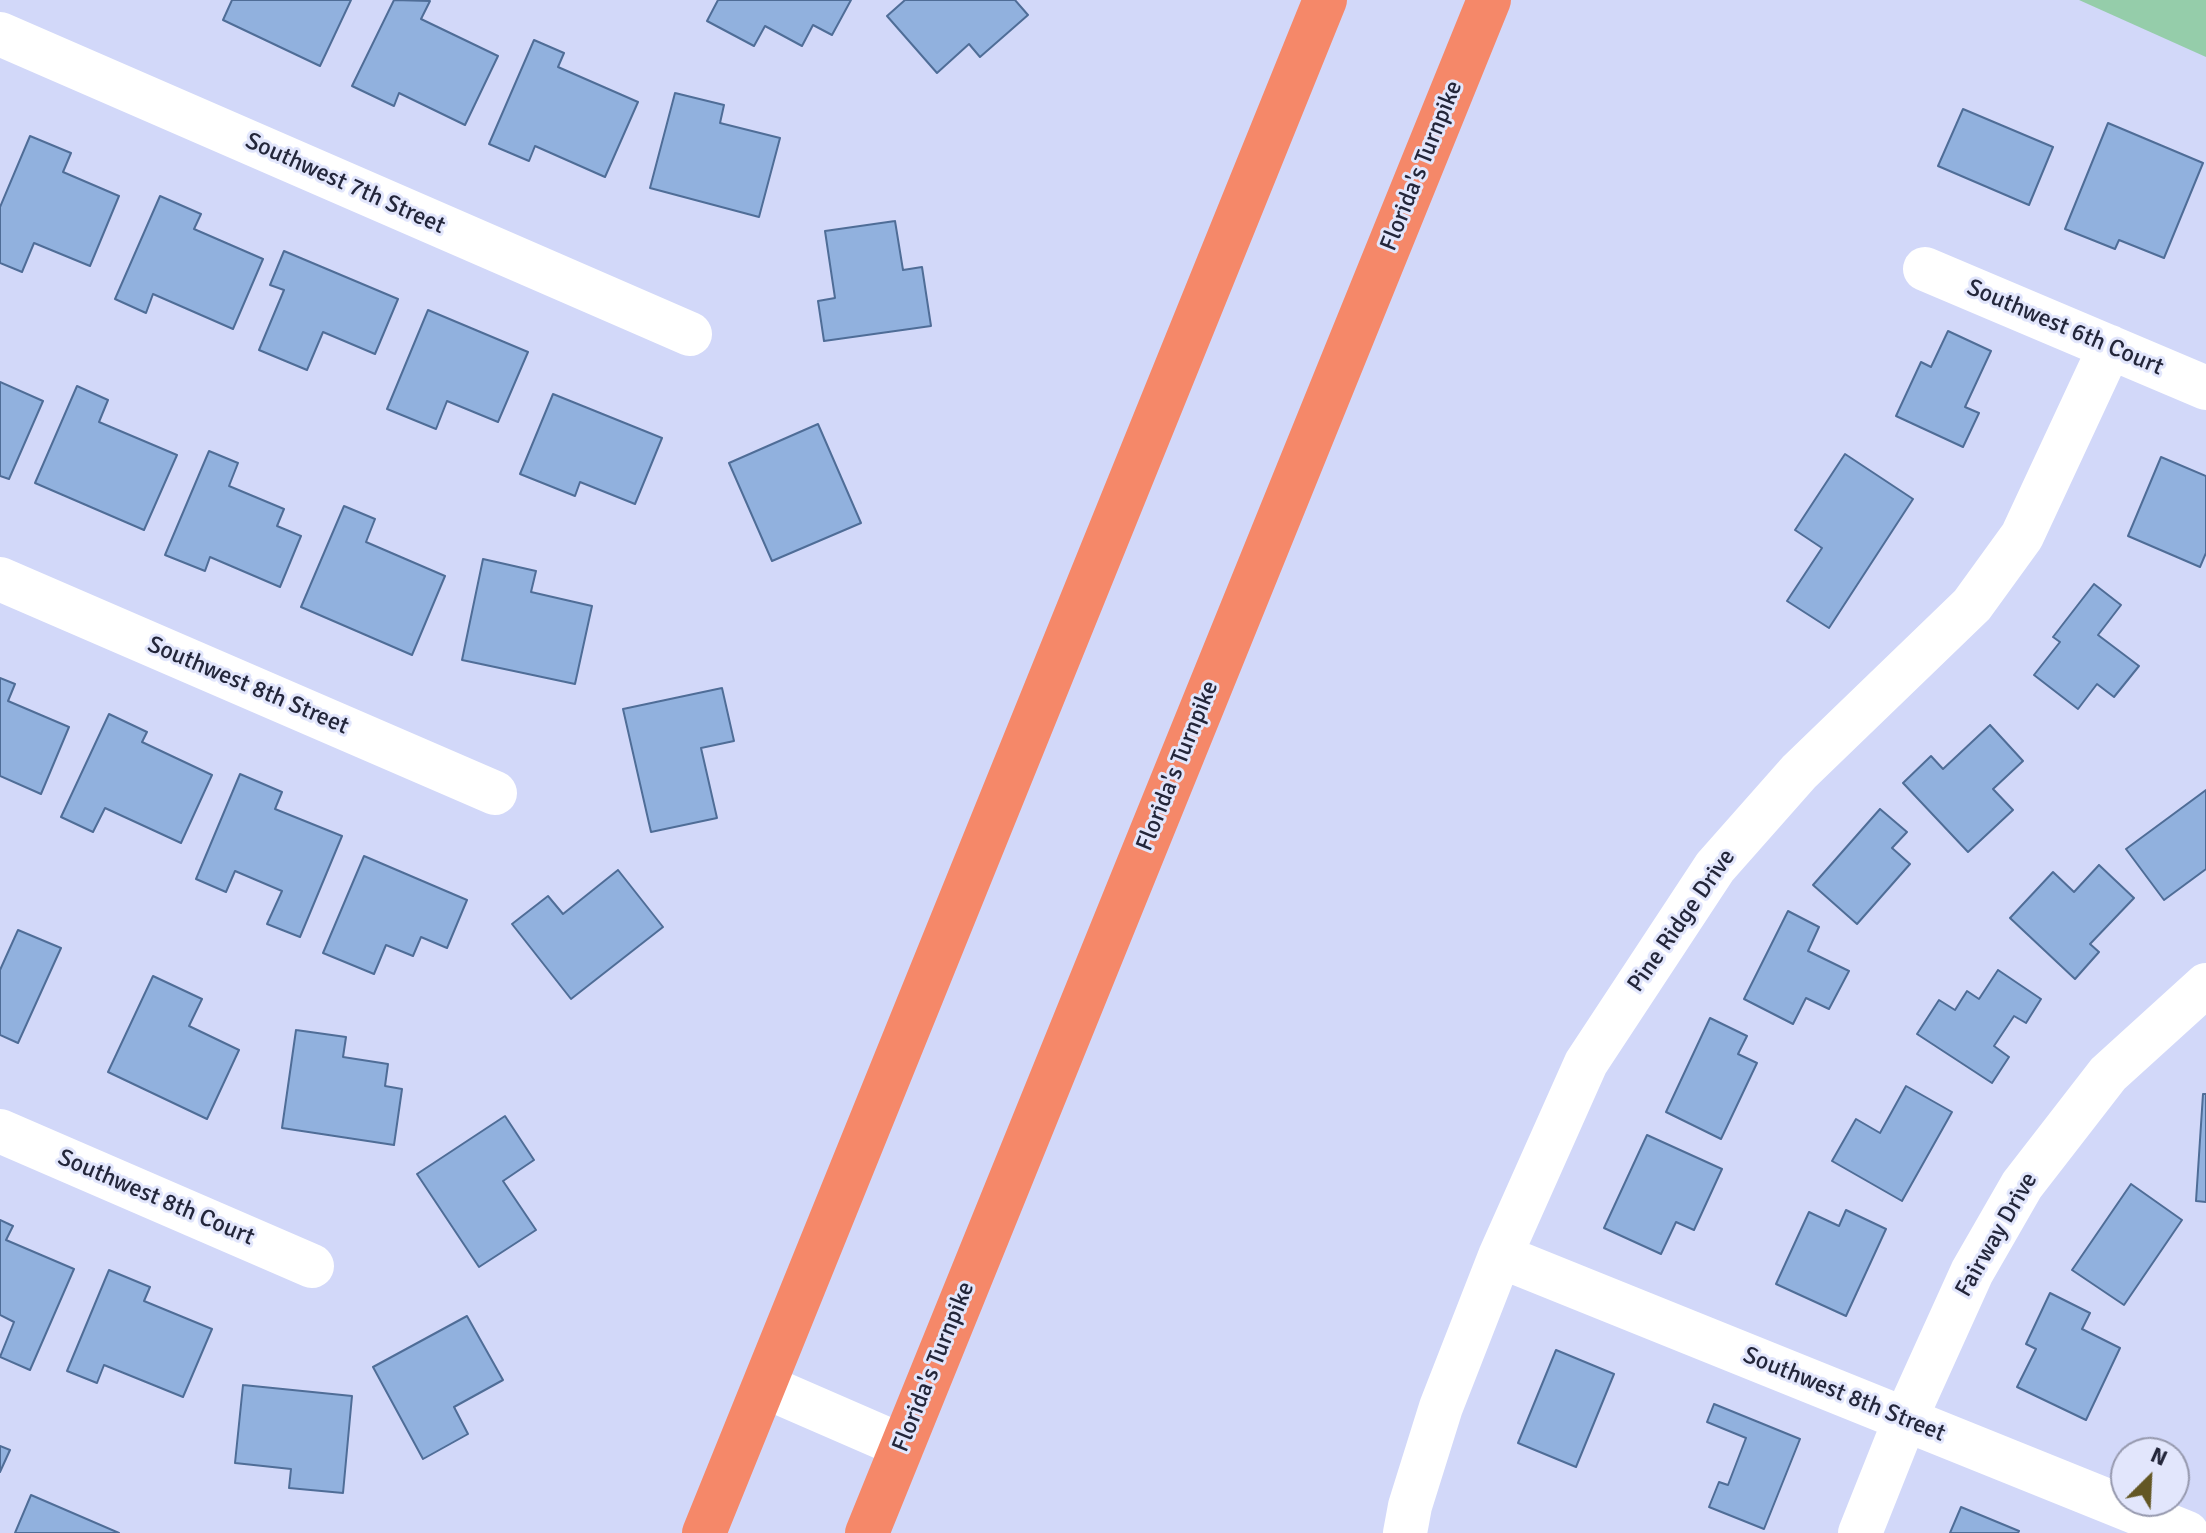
<!DOCTYPE html>
<html>
<head>
<meta charset="utf-8">
<style>
  body { margin:0 }
  #map { position:relative; width:2206px; height:1533px; overflow:hidden; background:#d2d8f9; font-family:Signika,sans-serif }
  canvas { display:block }
  .north { position:absolute; left:2110px; top:1437px; width:80px; height:80px; box-sizing:border-box; background:#e2e6fc; border:2px solid #9699ae; border-radius:50%; rotate:24deg; font-size:22px; font-weight:700; line-height:32px; text-align:center; color:#23263a }
  .north::after { content:''; display:block; margin:auto; width:28px; height:36px; background:#635724; clip-path:polygon(50% 0,100% 100%,50% 72%,0 100%) }
</style>
</head>
<body>
<div id="map">
<canvas width="2206" height="1533"></canvas>
<div class="north">N</div>
</div>
<script>
const ctx = document.querySelector('canvas').getContext('2d');
ctx.lineJoin = 'round';
function fillPath(path, color) { ctx.fillStyle = color; ctx.fill(path, 'evenodd'); }
const toPath = rows => new Path2D(rows.map(r => 'M' + r).join(''));
function strokePath(path, color, width, dash) { ctx.strokeStyle = color; ctx.lineWidth = width; ctx.lineCap = dash ? 'butt' : 'round'; ctx.setLineDash(dash || []); ctx.stroke(path); }
function drawText(font, color, halo, rows, align = 'center') {
  ctx.font = font + ' Signika,sans-serif'; ctx.lineWidth = 6; ctx.setLineDash([]); ctx.textBaseline = 'middle'; ctx.strokeStyle = halo; ctx.fillStyle = color; for (const [text, x, y, turn = 0] of rows) {
    ctx.save(); ctx.translate(x, y); ctx.rotate((+turn || 0) * Math.PI / 180); ctx.textAlign = isNaN(turn) ? turn : align; if (halo) ctx.strokeText(text, 0, 0); ctx.fillText(text, 0, 0); ctx.restore();
  }
}
const green = toPath([
  [2079,0,2206,0,2206,57]
]);
const building = toPath([
  [232,0,351,0,320,66,223,20,232,0],
  [394,0,430,1,421,19,498,56,465,125,399,93,394,106,352,86,394,0],
  [718,0,851,0,832,35,813,25,802,46,765,26,754,46,707,21,718,0],
  [905,0,1015,0,1028,15,980,57,969,44,937,73,887,16,905,0],
  [534,40,564,53,558,67,638,102,605,177,535,146,529,161,489,144,534,40],
  [675,93,724,105,720,123,780,138,759,217,650,188,675,93],
  [1963,109,2053,147,2029,205,1938,166,1963,109],
  [2108,123,2203,163,2164,258,2119,240,2115,249,2065,229,2108,123],
  [30,136,71,153,63,172,119,196,90,266,34,243,22,272,0,263,0,207,30,136],
  [160,196,201,214,194,229,263,259,233,329,153,294,146,313,115,299,160,196],
  [895,221,903,270,922,267,931,326,824,341,818,301,835,298,825,231,895,221],
  [284,251,398,299,375,354,323,332,307,370,259,350,284,290,270,285,284,251],
  [428,310,528,352,498,422,447,401,436,429,387,409,428,310],
  [1948,331,1991,351,1965,407,1979,413,1963,447,1896,416,1921,362,1931,367,1948,331],
  [0,382,43,401,9,479,0,476,0,382],
  [77,386,108,400,99,422,177,455,144,530,35,483,77,386],
  [553,394,662,438,635,504,580,482,575,496,520,474,553,394],
  [818,424,861,523,772,561,729,463,818,424],
  [209,451,238,463,229,486,284,509,277,526,301,536,280,587,210,557,205,571,165,555,209,451],
  [1845,454,1913,499,1829,628,1787,601,1822,548,1795,530,1845,454],
  [2161,457,2206,476,2206,553,2200,567,2128,536,2161,457],
  [344,506,375,519,366,542,445,576,412,655,301,607,344,506],
  [483,559,536,571,531,592,592,606,575,684,462,660,483,559],
  [2094,584,2121,605,2098,635,2139,666,2114,697,2097,684,2078,709,2034,675,2060,642,2053,637,2094,584],
  [0,678,15,684,8,701,69,727,41,794,0,776,0,678],
  [722,688,734,741,701,748,717,818,651,832,623,709,722,688],
  [109,714,147,732,142,742,212,775,181,843,105,808,93,832,61,817,109,714],
  [1990,725,2023,761,1993,789,2013,810,1968,852,1903,783,1931,756,1943,769,1990,725],
  [240,774,282,792,275,809,342,836,300,937,267,924,282,891,235,871,226,892,196,879,240,774],
  [2206,790,2206,869,2164,900,2126,849,2206,790],
  [1880,809,1907,832,1892,848,1910,864,1857,924,1813,885,1880,809],
  [364,856,467,900,447,948,421,937,413,956,386,945,374,974,323,953,364,856],
  [2099,865,2134,898,2090,944,2099,952,2075,979,2010,918,2053,872,2074,892,2099,865],
  [618,870,663,927,571,999,512,924,548,896,563,914,618,870],
  [1788,911,1819,927,1808,951,1849,971,1829,1009,1806,998,1793,1024,1744,999,1788,911],
  [18,930,61,948,18,1043,0,1035,0,970,18,930],
  [1998,970,2041,999,2026,1023,2014,1016,1994,1046,2009,1057,1992,1083,1917,1034,1939,1000,1955,1010,1967,991,1979,999,1998,970],
  [153,976,202,999,189,1026,239,1050,207,1119,108,1072,153,976],
  [1710,1018,1747,1036,1738,1054,1757,1063,1721,1139,1666,1112,1710,1018],
  [296,1030,346,1037,343,1057,388,1064,385,1086,402,1089,394,1145,282,1128,296,1030],
  [1906,1086,1952,1112,1902,1201,1832,1161,1856,1119,1880,1133,1906,1086],
  [2203,1094,2206,1094,2206,1202,2196,1201,2203,1094],
  [505,1116,534,1160,503,1181,536,1230,479,1267,417,1174,505,1116],
  [1647,1135,1722,1169,1694,1230,1676,1222,1661,1254,1604,1228,1647,1135],
  [2131,1184,2182,1220,2124,1305,2072,1270,2131,1184],
  [1846,1210,1886,1229,1846,1316,1776,1284,1809,1212,1839,1226,1846,1210],
  [0,1220,13,1226,6,1240,74,1269,30,1370,0,1357,14,1322,0,1315,0,1220],
  [109,1270,150,1287,144,1301,212,1329,183,1397,104,1365,97,1383,67,1371,109,1270],
  [2050,1293,2090,1313,2082,1329,2120,1348,2086,1420,2017,1387,2036,1349,2026,1344,2050,1293],
  [467,1316,503,1380,454,1407,468,1434,423,1459,373,1367,467,1316],
  [1556,1350,1614,1374,1576,1467,1518,1443,1556,1350],
  [243,1385,352,1396,343,1493,289,1488,291,1469,235,1463,243,1385],
  [1714,1404,1800,1439,1764,1529,1709,1507,1719,1482,1728,1485,1746,1438,1707,1422,1714,1404],
  [0,1446,10,1450,0,1472,0,1446],
  [31,1495,119,1533,15,1533,31,1495],
  [1961,1507,2019,1531,2018,1533,1950,1533,1961,1507]
]);
const minor = toPath([
  [0,34,690,334],
  [1925,269,2206,388],
  [0,579,495,793],
  [0,1131,312,1266],
  [1500,1256,2187,1533],
  [764,1386,902,1446],
  [1405,1533,1410,1506,1441,1407,1500,1256,1586,1063,1715,867,1799,772,1972,605,2022,536,2110,347],
  [1860,1533,1905,1420,1972,1272,2022,1185,2108,1074,2206,985]
]);
const highway = toPath([
  [704,1533,1325,0],
  [867,1533,1489,0]
]);
const streetNames = [
  ["Florida's Turnpike",1422,166,-68],
  ["Southwest 7th Street",345,184,24],
  ["Southwest 6th Court",2065,328,23],
  ["Southwest 8th Street",248,686,23],
  ["Florida's Turnpike",1178,766,-68],
  ["Pine Ridge Drive",1682,921,-55],
  ["Southwest 8th Court",156,1198,23],
  ["Fairway Drive",1997,1235,-60],
  ["Florida's Turnpike",934,1367,-68],
  ["Southwest 8th Street",1844,1395,22]
];
fillPath(green, '#95cdaa');
fillPath(building, '#91b1de');
strokePath(building, '#4f6d97', 2);
strokePath(minor, '#fff', 44);
strokePath(highway, '#f58869', 44);
drawText('24px', '#23263a', '#e2e6fc', streetNames);
</script>
</body>
</html>
